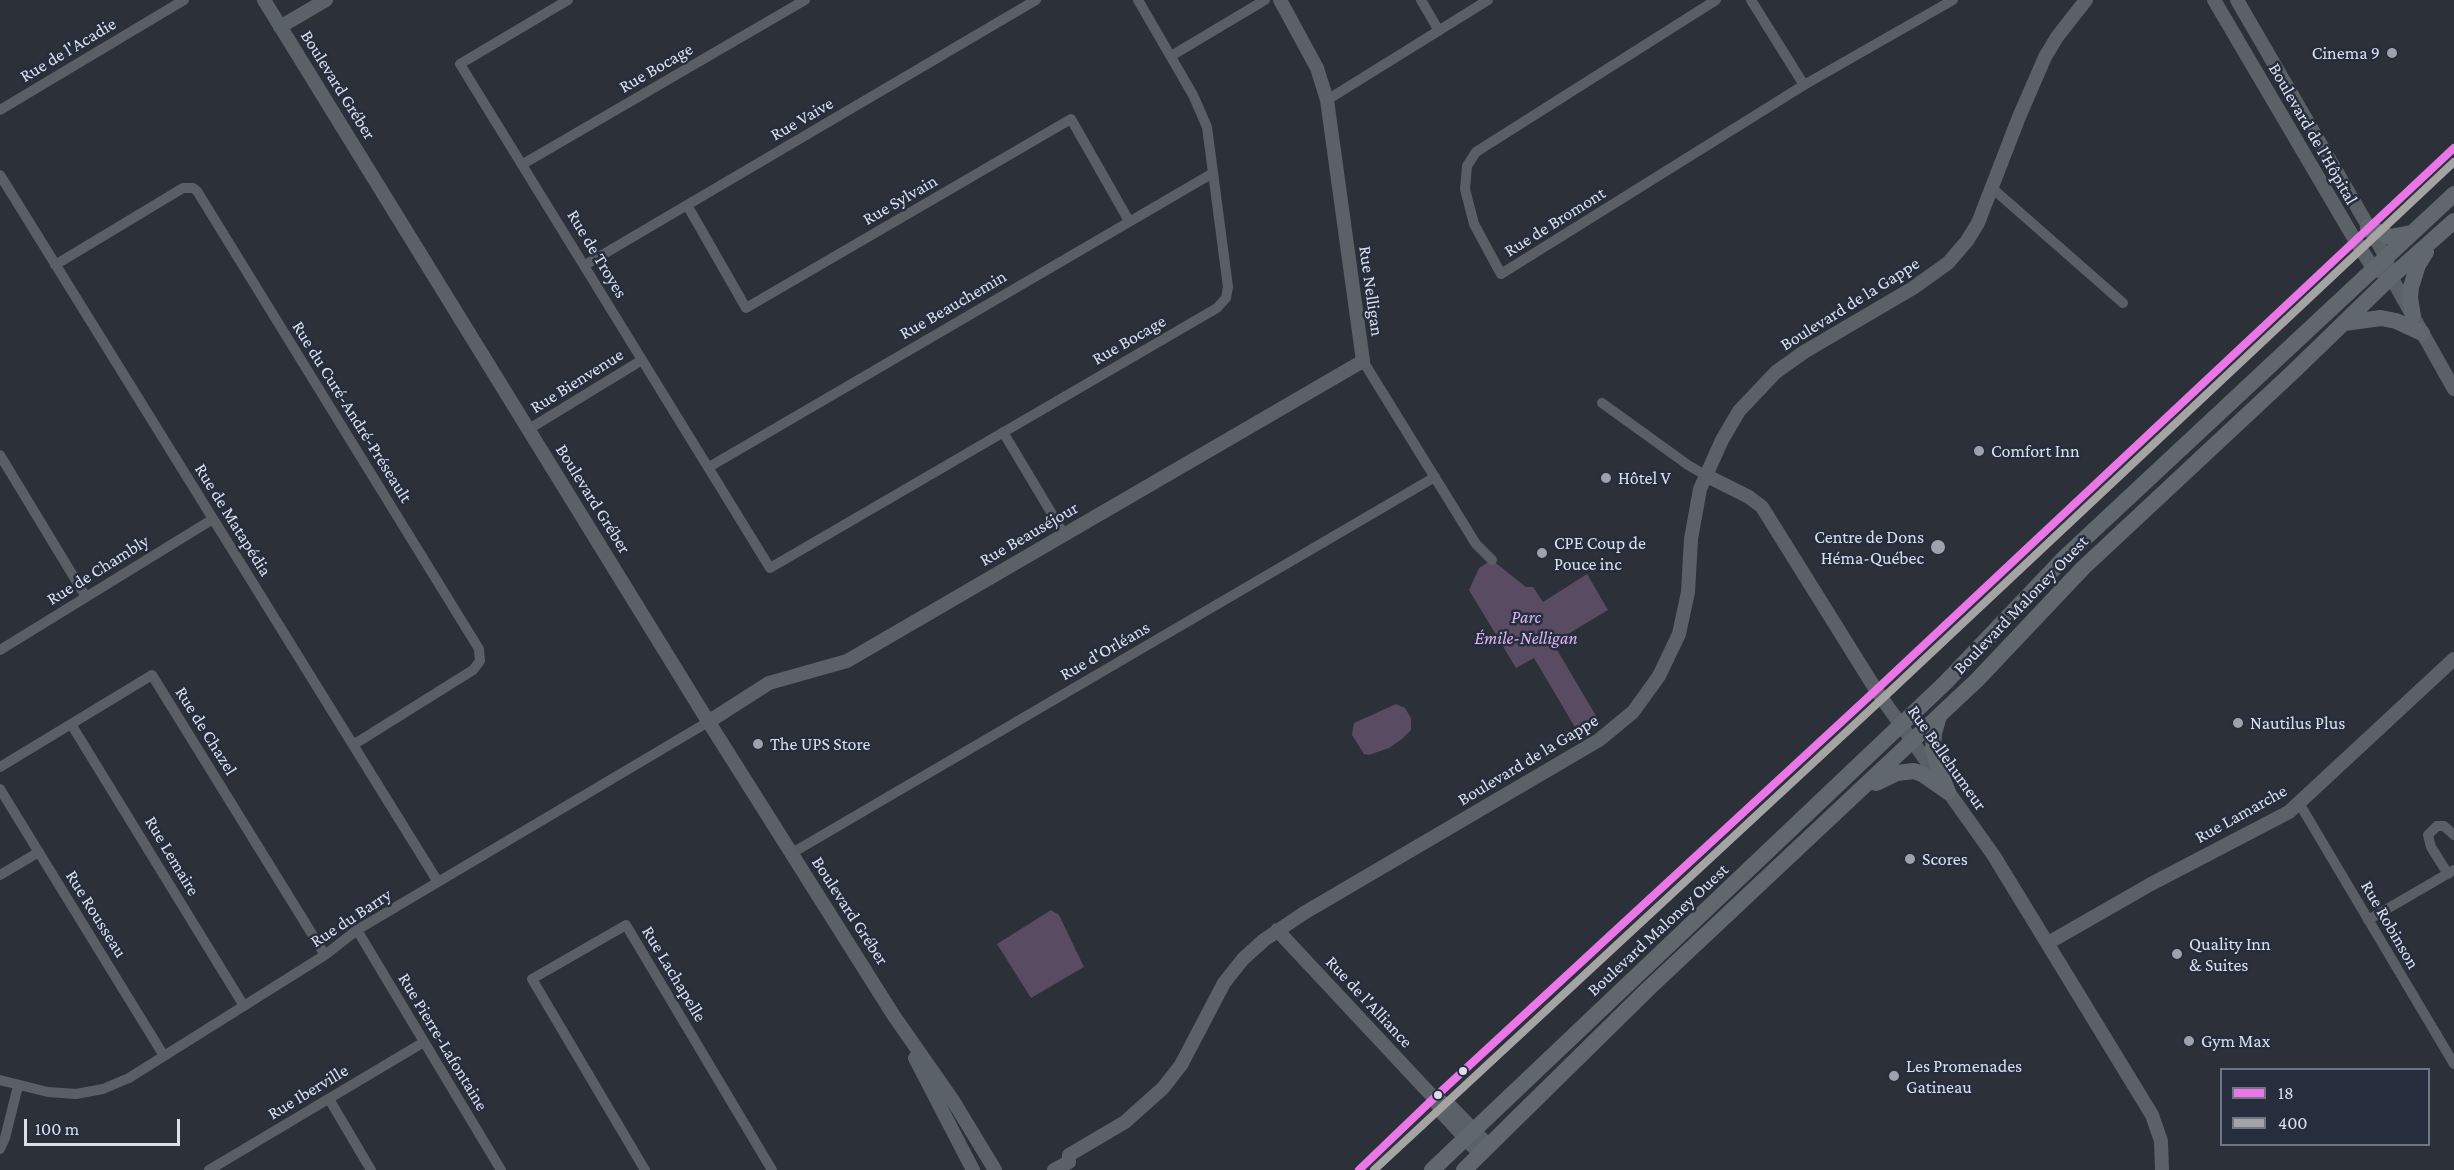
<!DOCTYPE html>
<html>
<head>
<meta charset="utf-8">
<style>
  body { margin:0 }
  #map { position:relative; width:2454px; height:1170px; overflow:hidden; background:#2c3038; font-family:"Crimson Pro",serif }
  canvas { display:block }
  .legend { position:absolute; left:2220px; top:1068px; width:210px; height:78px; box-sizing:border-box; background:#262e3e; border:2px solid #6e7583; margin:0; padding:8px 10px; list-style:none; font-size:18px; color:#dae0eb }
  .legend li { display:flex; align-items:center; gap:12px; height:30px }
  .legend b { width:30px; border:2px solid #6e7583 }
  .scale { position:absolute; left:24px; top:1119px; width:156px; height:27px; box-sizing:border-box; border:3px solid #dae0eb; border-top:0; padding-left:8px; font-size:18px; line-height:21px; white-space:nowrap; color:#dae0eb; -webkit-text-stroke:4px #262e3e; paint-order:stroke }
</style>
</head>
<body>
<div id="map">
<canvas width="2454" height="1170"></canvas>
<ul class="legend">
<li><b style="height:8px;background:#ea76e8"></b>18</li>
<li><b style="height:8px;background:#a4a4a4"></b>400</li>
</ul>
<div class="scale">100 m</div>
</div>
<script>
const ctx = document.querySelector('canvas').getContext('2d');
ctx.lineJoin = 'round';
function fillPath(path, color) { ctx.fillStyle = color; ctx.fill(path, 'evenodd'); }
const toPath = rows => new Path2D(rows.map(r => 'M' + r).join(''));
function strokePath(path, color, width, dash) { ctx.strokeStyle = color; ctx.lineWidth = width; ctx.lineCap = dash ? 'butt' : 'round'; ctx.setLineDash(dash || []); ctx.stroke(path); }
function drawText(font, color, halo, rows, align = 'center') {
  ctx.font = font + ' "Crimson Pro",serif'; ctx.lineWidth = 5; ctx.setLineDash([]); ctx.textBaseline = 'middle'; ctx.strokeStyle = halo; ctx.fillStyle = color; for (const [text, x, y, turn = 0] of rows) {
    ctx.save(); ctx.translate(x, y); ctx.rotate((+turn || 0) * Math.PI / 180); ctx.textAlign = isNaN(turn) ? turn : align; if (halo) ctx.strokeText(text, 0, 0); ctx.fillText(text, 0, 0); ctx.restore();
  }
}
const green = toPath([
  [1492,560,1526,587,1533,587,1543,602,1587,574,1608,610,1553,643,1599,721,1579,734,1534,658,1516,668,1469,590,1479,568],
  [1396,704,1405,708,1411,718,1411,730,1402,739,1389,748,1369,755,1364,754,1352,735,1354,723],
  [1051,910,1059,915,1084,967,1031,998,997,944]
]);
const street = toPath([
  [568,0,460,64,770,568,1217,308,1226,298,1228,287,1207,127,1193,95,1138,0],
  [1421,0,1439,31],
  [1716,0,1476,152,1467,166,1465,189,1474,224,1501,274,1804,85,1953,0],
  [1751,0,1804,85],
  [1171,56,1265,0],
  [1327,100,1488,0],
  [0,110,184,0],
  [523,164,805,0],
  [0,175,438,882],
  [1992,188,2123,303],
  [687,205,746,308,1071,119,1129,221],
  [55,265,183,188,193,188,197,191,479,649,480,661,473,670,353,745],
  [585,265,1036,0],
  [1363,361,1476,544,1492,560],
  [1602,403,1688,465,1705,475],
  [529,429,642,360],
  [1003,432,1064,534],
  [0,455,86,597],
  [709,467,1213,173],
  [0,650,213,519],
  [71,724,244,1006],
  [0,767,152,675,325,955],
  [0,789,164,1056],
  [2299,803,2454,1064],
  [792,853,1435,477],
  [2448,874,2431,847,2428,835,2437,826,2444,826,2454,835],
  [0,875,39,852],
  [2368,920,2454,870],
  [357,930,501,1170],
  [0,1080,48,1092,76,1094,103,1089,129,1078,325,955,357,930,708,722],
  [329,1099,371,1170],
  [0,1149,5,1138,18,1086],
  [209,1170,424,1042],
  [645,1170,532,979,626,925,772,1170]
]);
const secondary = toPath([
  [264,0,703,713,894,1016,952,1099,995,1170],
  [2214,0,2355,240,2373,268,2381,272],
  [2237,0,2386,257,2391,277,2454,389],
  [280,27,326,0],
  [1705,475,1749,497,1762,507,1876,690,1994,856,2152,1115,2161,1141,2162,1170],
  [708,722,769,683,847,661,1363,361,1327,100,1317,68,1280,0],
  [1277,930,1434,1098,1443,1114,1480,1154],
  [2048,943,2151,884,2289,812,2454,659],
  [915,1058,973,1170],
  [1434,1098,1451,1107,1489,1146],
  [1054,1170,1069,1162,1069,1155,1125,1122,1163,1088,1181,1065,1224,983,1243,959,1264,940,1304,913,1599,740,1633,712,1659,676,1679,634,1688,592,1691,539,1700,489,1722,440,1739,411,1776,372,1804,352,1913,288,1948,263,1967,241,1978,223,2019,117,2045,57,2057,37,2086,0]
]);
const primary = toPath([
  [2368,227,2390,237,2411,233],
  [2413,316,2410,298,2411,287,2418,265,2426,252],
  [2344,323,2381,318,2396,321,2422,333],
  [1939,716,1934,733,1933,749,1939,770,1948,792],
  [1876,783,1897,773,1914,771,1922,774,1948,792],
  [1432,1170,1945,683,2065,557,2454,194],
  [1464,1170,1648,989,1977,680,2083,568,2294,371,2391,277,2454,221]
]);
const bus1 = toPath([
  [1359,1170,1434,1098,1876,690,2454,148]
]);
const bus2 = toPath([
  [1374,1170,1883,698,2454,162]
]);
const markers = [
  [2392,53,6,"#9da2ac"],
  [1979,451,6,"#9da2ac"],
  [1606,478,6,"#9da2ac"],
  [1938,547,8,"#9da2ac"],
  [1542,553,6,"#9da2ac"],
  [2238,723,6,"#9da2ac"],
  [758,744,6,"#9da2ac"],
  [1910,859,6,"#9da2ac"],
  [2177,954,6,"#9da2ac"],
  [2189,1041,6,"#9da2ac"],
  [1463,1071,5,"#dae0eb"],
  [1894,1076,6,"#9da2ac"],
  [1438,1095,5,"#dae0eb"]
];
const streetNames = [
  ["Rue de l'Acadie",68,50,-31],
  ["Rue Bocage",656,68,-30],
  ["Boulevard Gréber",338,85,58],
  ["Rue Vaive",802,119,-30],
  ["Boulevard de l'Hôpital",2313,134,60],
  ["Rue Sylvain",900,200,-30],
  ["Rue de Bromont",1555,222,-32],
  ["Rue de Troyes",597,254,59],
  ["Rue Nelligan",1371,291,82],
  ["Boulevard de la Gappe",1850,304,-32],
  ["Rue Beauchemin",953,305,-30],
  ["Rue Bocage",1129,340,-30],
  ["Rue Bienvenue",577,381,-32],
  ["Rue du Curé-André-Préseault",352,412,58],
  ["Boulevard Gréber",593,499,58],
  ["Rue de Matapédia",233,520,58],
  ["Rue Beauséjour",1029,534,-30],
  ["Rue de Chambly",98,570,-32],
  ["Boulevard Maloney Ouest",2021,605,-46],
  ["Rue d'Orléans",1105,651,-30],
  ["Rue de Chazel",206,731,58],
  ["Rue Bellehumeur",1947,758,55],
  ["Boulevard de la Gappe",1528,760,-31],
  ["Rue Lamarche",2241,814,-29],
  ["Rue Lemaire",172,856,59],
  ["Boulevard Gréber",850,911,57],
  ["Rue Rousseau",96,914,58],
  ["Rue du Barry",351,918,-33],
  ["Rue Robinson",2390,925,60],
  ["Boulevard Maloney Ouest",1658,930,-43],
  ["Rue Lachapelle",674,974,59],
  ["Rue de l'Alliance",1369,1002,47],
  ["Rue Pierre-Lafontaine",443,1042,59],
  ["Rue Iberville",308,1092,-31]
];
const poiNames = [
  ["Cinema 9",2380,53,"right"],
  ["Comfort Inn",1991,451],
  ["Hôtel V",1618,478],
  ["Centre de Dons",1924,537,"right"],
  ["Héma-Québec",1924,558,"right"],
  ["CPE Coup de",1554,543],
  ["Pouce inc",1554,564],
  ["Nautilus Plus",2250,723],
  ["The UPS Store",770,744],
  ["Scores",1922,859],
  ["Quality Inn",2189,944],
  ["& Suites",2189,965],
  ["Gym Max",2201,1041],
  ["Les Promenades",1906,1066],
  ["Gatineau",1906,1087]
];
const parkNames = [
  ["Parc",1526,617],
  ["Émile-Nelligan",1526,638]
];
fillPath(green, '#594b61');
strokePath(street, '#595f64', 10);
strokePath(secondary, '#5a6167', 14);
strokePath(primary, '#60686e', 16);
strokePath(bus1, '#ea76e8', 8);
strokePath(bus2, '#a4a4a4', 8);
for (const [x, y, r, color] of markers) { const dot = new Path2D(); dot.arc(x, y, r, 0, 2 * Math.PI); ctx.fillStyle = color; ctx.fill(dot); strokePath(dot, '#262e3e', 2); }
drawText('18px', '#dae0eb', '#262e3e', streetNames);
drawText('18px', '#dae0eb', '#262e3e', poiNames, 'left');
drawText('italic 18px', '#dfb4f2', '#262e3e', parkNames);
</script>
</body>
</html>
